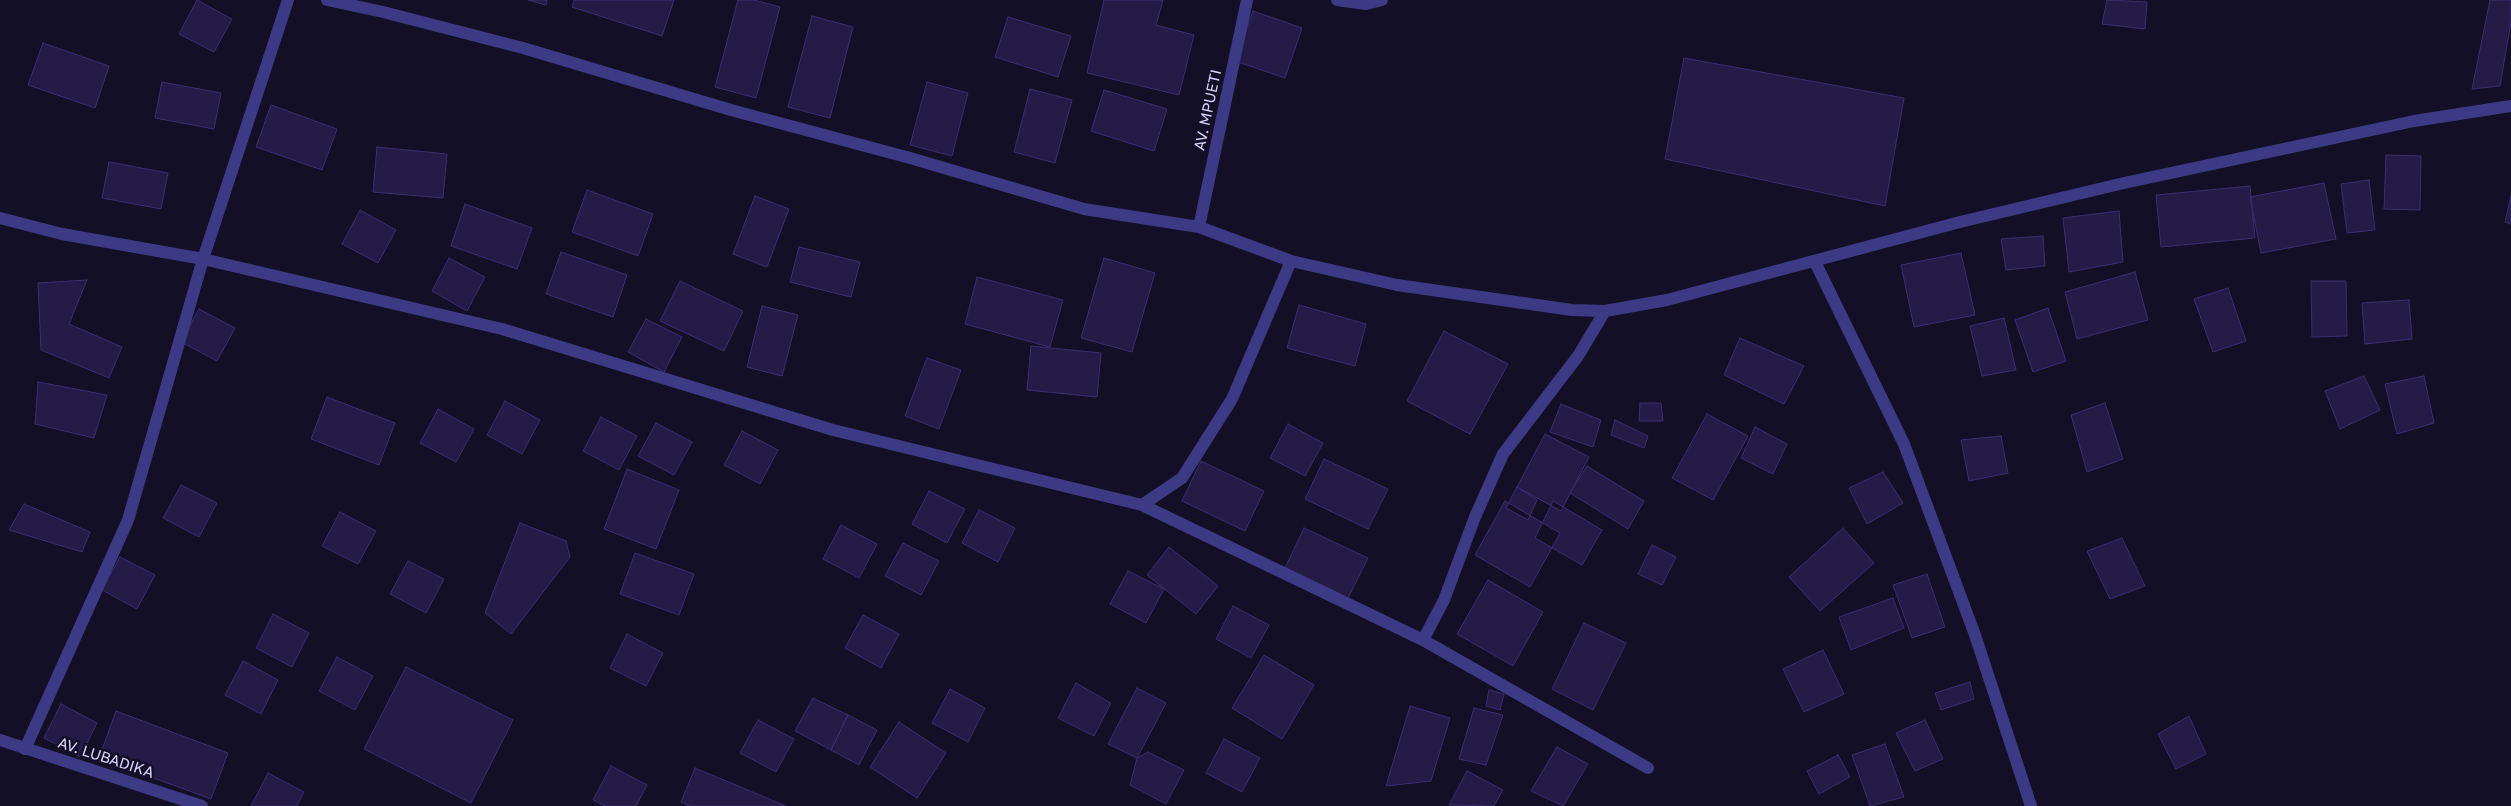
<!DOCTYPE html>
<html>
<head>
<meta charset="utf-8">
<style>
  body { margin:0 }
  canvas { display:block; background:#130f26 }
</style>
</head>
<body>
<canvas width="2511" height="806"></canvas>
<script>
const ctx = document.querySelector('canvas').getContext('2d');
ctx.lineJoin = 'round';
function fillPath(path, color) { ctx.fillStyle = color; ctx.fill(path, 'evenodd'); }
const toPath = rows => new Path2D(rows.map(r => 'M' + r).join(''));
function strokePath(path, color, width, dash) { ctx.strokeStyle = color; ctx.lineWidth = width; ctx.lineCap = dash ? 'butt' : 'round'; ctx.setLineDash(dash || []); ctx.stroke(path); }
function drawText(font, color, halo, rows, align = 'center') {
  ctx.font = font + ' "Golos Text",sans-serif'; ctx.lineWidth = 5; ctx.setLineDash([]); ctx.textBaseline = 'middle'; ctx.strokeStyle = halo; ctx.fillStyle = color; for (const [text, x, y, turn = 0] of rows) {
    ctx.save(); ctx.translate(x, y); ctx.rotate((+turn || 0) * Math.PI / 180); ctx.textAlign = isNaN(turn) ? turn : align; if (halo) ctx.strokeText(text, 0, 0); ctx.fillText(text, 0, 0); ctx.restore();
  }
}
const building = toPath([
  [197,0,232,19,214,52,179,34,197,0],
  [528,0,547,0,546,5,528,0],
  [574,0,674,0,662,36,572,7,574,0],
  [738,0,754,0,780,7,756,98,715,87,738,0],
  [1104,0,1163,0,1156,25,1194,35,1179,95,1087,73,1104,0],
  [2107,0,2147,2,2145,29,2102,24,2107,0],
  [2490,0,2511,0,2511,22,2500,86,2472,89,2490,0],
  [1253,11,1302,28,1285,78,1235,61,1253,11],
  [812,16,853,27,830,118,788,107,812,16],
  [1008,17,1071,36,1058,77,995,57,1008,17],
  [43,43,109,66,95,108,28,85,43,43],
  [1684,58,1904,98,1885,206,1665,159,1684,58],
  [162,82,221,93,214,129,155,118,162,82],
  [927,82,968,93,952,156,910,145,927,82],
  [1030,89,1072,100,1055,163,1014,152,1030,89],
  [1104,90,1167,109,1154,151,1091,131,1104,90],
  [271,105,337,129,322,170,256,147,271,105],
  [377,147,447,154,443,198,373,192,377,147],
  [2386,155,2421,156,2420,210,2384,209,2386,155],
  [109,162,168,173,161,209,102,198,109,162],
  [2369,180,2375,230,2347,233,2341,184,2369,180],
  [2324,183,2336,239,2261,253,2250,197,2324,183],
  [2250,186,2255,238,2161,247,2156,195,2250,186],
  [587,190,653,214,638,256,572,232,587,190],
  [755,196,789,209,767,267,733,254,755,196],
  [2511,196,2511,224,2505,222,2511,196],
  [465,204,532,228,517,269,451,246,465,204],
  [360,210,396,230,378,263,342,244,360,210],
  [2119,211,2123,262,2069,272,2063,218,2119,211],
  [2043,236,2045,266,2006,270,2001,239,2043,236],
  [799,247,860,262,851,297,790,282,799,247],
  [561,252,627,275,613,317,546,294,561,252],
  [1961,253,1975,315,1914,327,1901,265,1961,253],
  [449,258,485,277,467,311,432,291,449,258],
  [1104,258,1155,273,1132,352,1081,338,1104,258],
  [2135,272,2148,320,2077,339,2065,292,2135,272],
  [977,277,1063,300,1050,347,965,324,977,277],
  [87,280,69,324,122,347,109,378,41,350,38,283,87,280],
  [680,281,743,311,724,351,660,321,680,281],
  [2311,281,2346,281,2347,336,2312,337,2311,281],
  [2228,288,2246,341,2213,352,2194,299,2228,288],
  [2409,300,2412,339,2365,344,2362,303,2409,300],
  [1299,305,1366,324,1355,366,1287,348,1299,305],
  [762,306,798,315,782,376,747,367,762,306],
  [2048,308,2066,361,2033,372,2015,320,2048,308],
  [199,309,235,328,217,361,181,342,199,309],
  [2004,318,2016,370,1982,376,1970,326,2004,318],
  [646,319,682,337,664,372,628,352,646,319],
  [1444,331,1508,364,1470,434,1407,401,1444,331],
  [1740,338,1804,366,1784,404,1724,375,1740,338],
  [1031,346,1101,353,1097,397,1027,390,1031,346],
  [927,358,961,370,939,429,905,416,927,358],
  [2364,376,2380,410,2340,429,2325,391,2364,376],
  [2424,376,2434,423,2397,434,2385,384,2424,376],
  [38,382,107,395,94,438,35,424,38,382],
  [327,397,395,423,379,465,311,439,327,397],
  [505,401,540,420,522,454,487,435,505,401],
  [1640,403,1661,403,1663,421,1639,421,1640,403],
  [2105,403,2123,459,2087,472,2071,415,2105,403],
  [1561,404,1601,420,1593,447,1550,432,1561,404],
  [438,409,474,429,456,462,420,443,438,409],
  [1707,414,1748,436,1713,500,1672,478,1707,414],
  [601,417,637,436,619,470,583,451,601,417],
  [1615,420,1648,436,1644,448,1611,435,1615,420],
  [656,423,692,442,674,475,638,456,656,423],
  [1288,424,1323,443,1305,476,1270,458,1288,424],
  [1755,427,1787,444,1773,474,1741,458,1755,427],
  [742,431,778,450,760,484,724,465,742,431],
  [1545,434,1589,457,1561,511,1517,487,1545,434],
  [2001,436,2008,473,1969,481,1961,440,2001,436],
  [1324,459,1388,489,1368,529,1305,499,1324,459],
  [1201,461,1264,491,1245,531,1182,501,1201,461],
  [1587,466,1644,501,1628,529,1570,493,1587,466],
  [627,469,679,490,656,549,604,529,627,469],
  [1883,472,1903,503,1867,524,1849,488,1883,472],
  [181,485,217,503,199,537,163,518,181,485],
  [1517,487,1537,500,1528,520,1506,508,1517,487],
  [929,491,965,509,947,543,912,524,929,491],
  [1505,501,1560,533,1530,587,1475,555,1505,501],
  [1553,501,1602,530,1582,565,1535,538,1553,501],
  [24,504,90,532,82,552,9,530,24,504],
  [979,510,1015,528,998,562,962,543,979,510],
  [340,512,376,531,358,564,322,546,340,512],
  [520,523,566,541,570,557,511,634,485,613,520,523],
  [841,525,877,544,859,578,823,559,841,525],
  [1304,528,1368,558,1348,598,1285,568,1304,528],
  [1843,528,1874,563,1820,611,1789,577,1843,528],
  [2122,538,2145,586,2110,599,2087,551,2122,538],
  [903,543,939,561,921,595,885,576,903,543],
  [1652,545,1676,557,1662,585,1638,574,1652,545],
  [1169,547,1218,586,1196,614,1147,575,1169,547],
  [635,553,694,574,679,615,620,594,635,553],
  [120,557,155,575,137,609,102,590,120,557],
  [408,561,444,579,426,613,390,594,408,561],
  [1128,571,1164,589,1146,623,1110,604,1128,571],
  [1927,574,1945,627,1912,638,1893,585,1927,574],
  [1488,580,1543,612,1513,666,1457,634,1488,580],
  [1893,598,1904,628,1851,650,1839,617,1893,598],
  [1233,606,1269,625,1251,658,1216,639,1233,606],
  [273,614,309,633,292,667,256,648,273,614],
  [863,615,899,634,881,668,845,648,863,615],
  [1584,623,1626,643,1593,710,1552,689,1584,623],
  [627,634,663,653,646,686,610,668,627,634],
  [1823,650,1844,694,1804,712,1783,669,1823,650],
  [1264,655,1314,685,1282,739,1232,708,1264,655],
  [337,657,373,676,355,710,319,691,337,657],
  [243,661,278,680,261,714,225,695,243,661],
  [406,667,513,720,471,803,364,749,406,667],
  [1970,682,1974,699,1941,710,1935,693,1970,682],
  [1076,683,1111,703,1094,736,1058,718,1076,683],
  [1137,688,1166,703,1137,758,1108,744,1137,688],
  [950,689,985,708,968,742,932,723,950,689],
  [1489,690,1504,694,1500,710,1486,706,1489,690],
  [813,698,848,715,831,750,795,731,813,698],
  [61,704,97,723,80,757,44,738,61,704],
  [1410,706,1450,718,1431,781,1386,786,1410,706],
  [1474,708,1503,715,1486,765,1459,759,1474,708],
  [116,711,228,753,211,799,99,758,116,711],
  [848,715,877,730,859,765,831,750,848,715],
  [2189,716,2206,754,2176,769,2158,734,2189,716],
  [758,720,794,739,776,772,740,753,758,720],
  [1925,720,1943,759,1915,771,1896,733,1925,720],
  [899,722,946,753,917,798,870,767,899,722],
  [1224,739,1260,758,1242,792,1206,773,1224,739],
  [1885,744,1904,797,1870,806,1852,755,1885,744],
  [1557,747,1588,764,1563,806,1531,791,1557,747],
  [1148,752,1184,770,1166,804,1130,785,1137,758,1148,752],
  [1838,755,1850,777,1819,794,1807,771,1838,755],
  [611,766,647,785,636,806,605,806,593,800,611,766],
  [695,768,786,806,690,806,681,802,695,768],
  [1467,771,1503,790,1494,806,1449,805,1467,771],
  [268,773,304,792,297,806,251,806,268,773]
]);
const minor = toPath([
  [327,0,383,12,523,48,731,110,910,158,1084,209,1199,227,1291,261,1397,285,1572,310,1605,311,1667,300,1960,222,2124,183,2414,121,2511,106],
  [1337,0,1366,4,1382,0],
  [0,218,62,234,203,259,502,329,833,430,1142,505,1423,640,1648,768],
  [1199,227,1247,0],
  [1815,262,1904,444,1975,635,2031,806],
  [1142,505,1182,478,1232,399,1291,261],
  [1423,640,1444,600,1475,517,1503,454,1578,356,1605,311],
  [0,740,202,806],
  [25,749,128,520,203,259,288,0]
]);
const streetNames = [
  ["AV. MPUETI",1208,110,-78],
  ["AV. LUBADIKA",106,758,18]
];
fillPath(building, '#241b47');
strokePath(building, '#3b2d73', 1);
strokePath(minor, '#3d3a85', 12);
drawText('15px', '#d9d4ff', '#130f26', streetNames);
</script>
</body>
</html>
